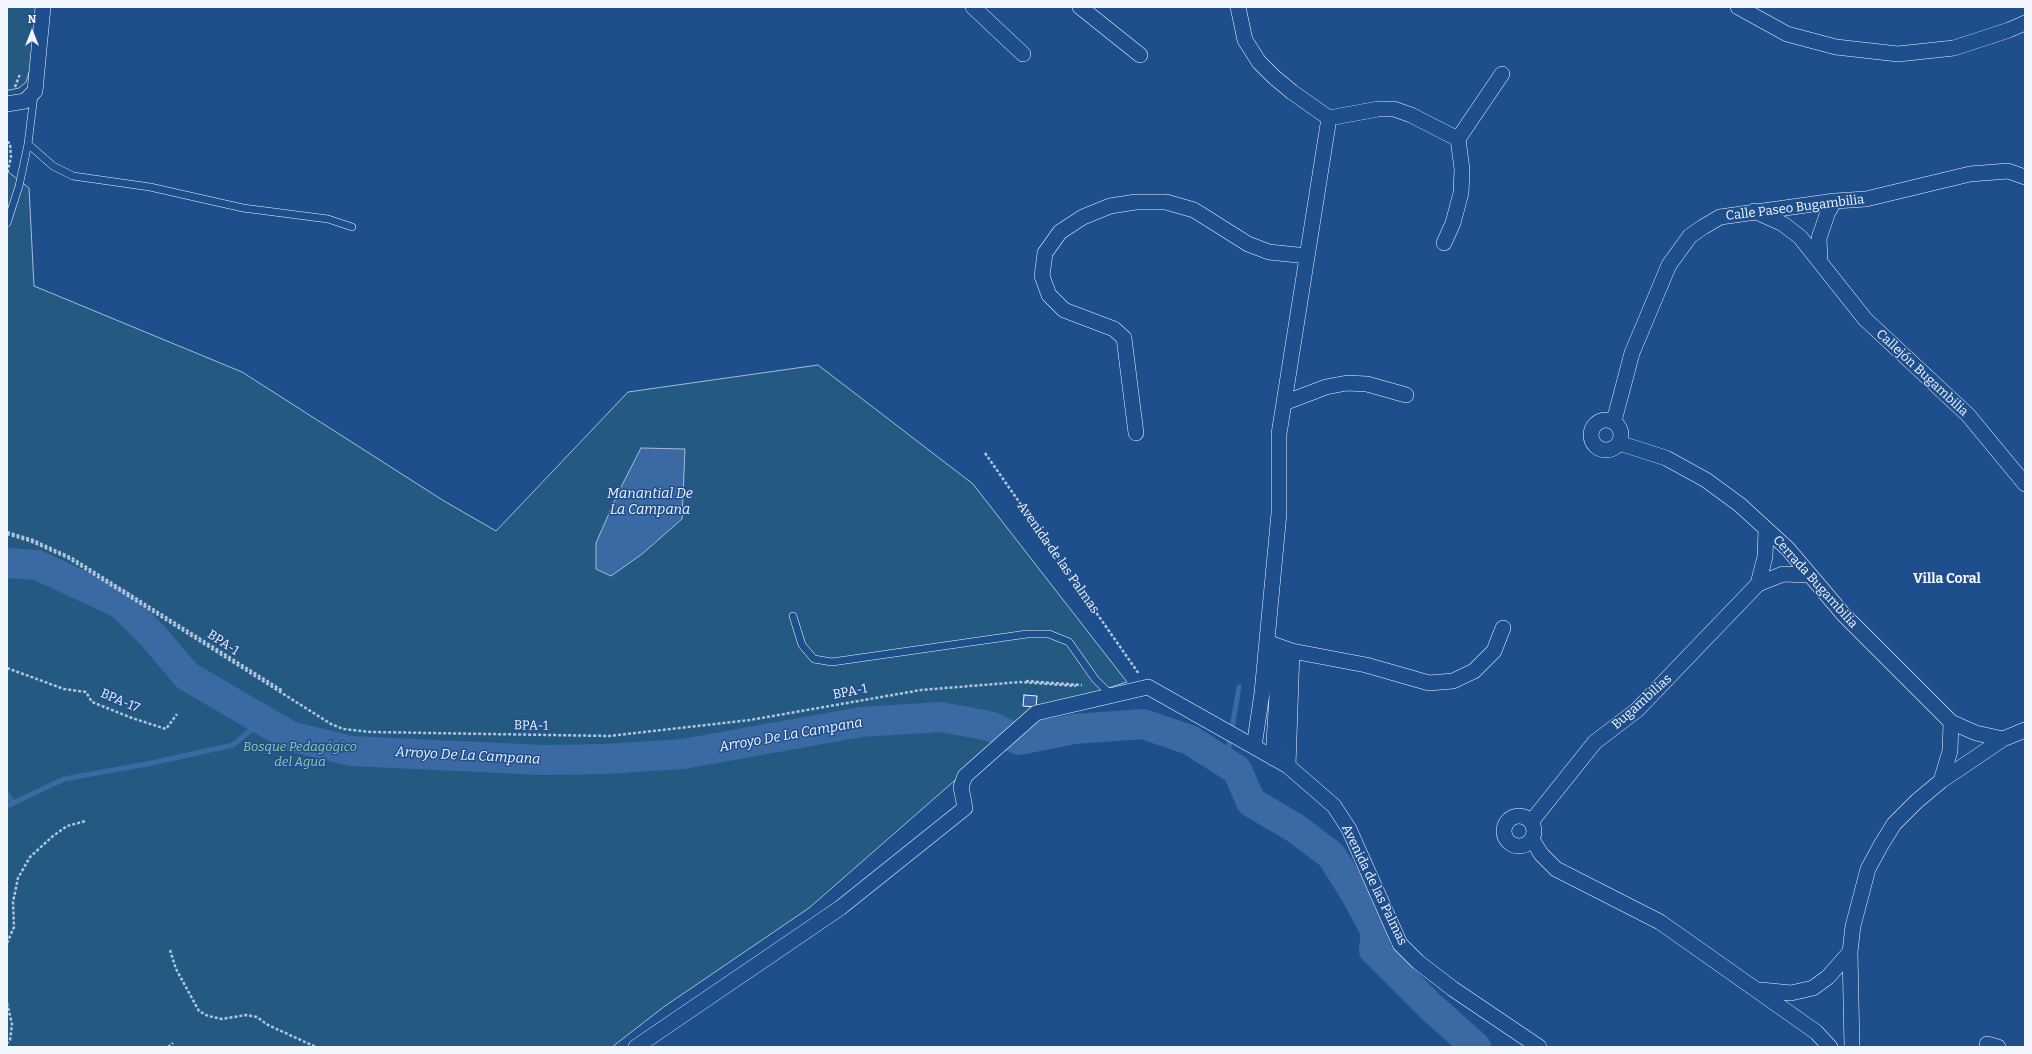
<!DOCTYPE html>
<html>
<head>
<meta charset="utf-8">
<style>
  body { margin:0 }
  #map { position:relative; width:2032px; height:1054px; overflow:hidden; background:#1f4e8c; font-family:Bitter,serif }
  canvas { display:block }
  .frame { position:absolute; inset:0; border:8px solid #f2f6ff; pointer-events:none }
  .north { position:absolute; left:12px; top:12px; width:40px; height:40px; -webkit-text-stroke:3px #1f4e8c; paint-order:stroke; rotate:0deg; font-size:11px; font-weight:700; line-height:16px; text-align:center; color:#f2f6ff }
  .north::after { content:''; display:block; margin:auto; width:14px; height:18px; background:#f2f6ff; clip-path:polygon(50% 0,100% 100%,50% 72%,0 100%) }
</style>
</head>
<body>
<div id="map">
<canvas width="2032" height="1054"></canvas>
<div class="frame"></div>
<div class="north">N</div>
</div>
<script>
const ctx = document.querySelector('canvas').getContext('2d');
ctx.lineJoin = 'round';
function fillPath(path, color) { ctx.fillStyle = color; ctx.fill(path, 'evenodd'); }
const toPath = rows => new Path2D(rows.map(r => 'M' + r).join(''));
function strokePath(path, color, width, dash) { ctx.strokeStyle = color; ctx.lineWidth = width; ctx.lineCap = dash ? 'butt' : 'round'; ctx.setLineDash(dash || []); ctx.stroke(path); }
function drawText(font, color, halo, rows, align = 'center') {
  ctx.font = font + ' Bitter,serif'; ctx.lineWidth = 3; ctx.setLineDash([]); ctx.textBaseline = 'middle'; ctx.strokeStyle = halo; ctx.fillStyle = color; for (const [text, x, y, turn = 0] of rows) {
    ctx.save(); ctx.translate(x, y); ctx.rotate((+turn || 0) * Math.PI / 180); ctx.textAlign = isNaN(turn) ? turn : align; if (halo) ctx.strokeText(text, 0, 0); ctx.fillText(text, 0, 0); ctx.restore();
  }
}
const green = toPath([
  [7,7,36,7,30,69,26,82,19,88,10,90,7,90,7,7],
  [7,171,29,188,34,286,242,372,444,501,496,531,628,392,818,365,973,484,1127,682,1033,712,809,908,665,1006,612,1047,7,1047,7,171]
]);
const water = toPath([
  [641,448,685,449,682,519,642,554,611,576,596,569,596,543,618,493,641,448]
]);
const stream = toPath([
  [1226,763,1239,687],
  [7,794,13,803],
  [7,806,64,779,147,764,233,745,263,720]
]);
const river = toPath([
  [7,563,37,565,121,604,153,636,187,676,290,736,351,751,543,760,604,759,683,754,861,722,940,717,990,726,1019,740,1074,729,1143,724,1190,740,1237,770,1251,802,1295,828,1331,855,1355,893,1376,932,1374,950,1430,1006,1476,1047]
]);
const building = toPath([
  [1024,695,1037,696,1036,707,1023,706,1024,695]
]);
const path = toPath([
  [15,87,20,74],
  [7,142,10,143,11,157,7,174],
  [985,453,1139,674],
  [7,532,33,540,72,558,283,691],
  [7,534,30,541,68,558,331,724,343,729,371,732,609,736,750,720,921,690,1020,682,1076,686],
  [7,668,64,689,86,692,92,702,132,718,166,729,177,714],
  [1026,681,1082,685],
  [7,943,14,927,13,902,18,878,30,857,53,836,67,826,86,821],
  [170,950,176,969,199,1011,208,1016,222,1019,246,1015,257,1017,268,1025,316,1047],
  [7,1003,12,1024,10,1040,7,1043],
  [168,1047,173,1043]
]);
const lane = toPath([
  [34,95,28,144,53,166,73,176,150,187,243,208,328,219,352,227],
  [7,223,19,186,28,144],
  [793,616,802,645,814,659,832,662,1027,634,1049,634,1069,642,1095,679,1111,695]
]);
const street = toPath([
  [973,7,1023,54],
  [1080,7,1140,55],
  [1238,7,1245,40,1259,62,1274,77,1292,92,1329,118,1279,434,1279,513,1262,693,1254,747],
  [1738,7,1787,34,1836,47,1898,54,1954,48,2009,30,2025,23],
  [7,104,25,101,35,91,43,7],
  [1329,118,1378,109,1394,109,1411,115,1458,139],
  [1754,211,1783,224,1800,237,1865,319,1968,415,2025,484],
  [1444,243,1453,223,1461,193,1462,169,1458,139,1502,74],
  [1820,261,1819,238,1828,212,1835,201],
  [1284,403,1326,387,1347,383,1367,384,1406,395],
  '1591 435a15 15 0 1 1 30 0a15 15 0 1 1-30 0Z',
  [1614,421,1632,353,1669,265,1690,236,1703,227,1720,217,1835,201,1866,199,1970,174,2008,171,2025,177],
  [1136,433,1124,338,1114,329,1064,310,1049,295,1042,276,1045,253,1060,232,1083,217,1110,206,1136,202,1166,202,1194,210,1248,244,1269,252,1307,256],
  [1619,443,1666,458,1706,480,1740,505,1788,549,1844,615,1951,722,1976,733,2003,739],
  [1758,584,1765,557,1766,529],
  [1267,642,1292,651,1366,665,1429,683,1453,681,1474,671,1494,651,1503,628],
  [1273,758,1280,648],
  [1288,766,1292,651],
  [1941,781,1950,751,1951,722],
  '1504 831a15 15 0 1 1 30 0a15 15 0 1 1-30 0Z',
  [1531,822,1595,742,1637,710,1758,584,1783,574,1809,575],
  [1532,839,1541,854,1556,869,1660,922,1816,1032,1830,1047],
  [1761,990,1791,993,1813,988,1828,977,1850,952],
  [1987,1044,1998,1047],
  [636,1047,840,908,965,808,961,787,965,776,1036,713,1148,687,1288,766,1334,806,1349,829,1400,944,1418,962,1453,989,1539,1047],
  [1852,1047,1850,952,1853,926,1868,869,1881,845,1894,824,1917,801,1941,781,2003,739,2025,730]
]);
const streetNames = [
  ["Calle Paseo Bugambilia",1795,208,-7],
  ["Callejón Bugambilia",1922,373,43],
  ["Avenida de las Palmas",1058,558,55],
  ["Cerrada Bugambilia",1815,582,48],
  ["BPA-1",223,643,33],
  ["BPA-1",850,692,-11],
  ["BPA-17",120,701,23],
  ["Bugambilias",1642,702,-42],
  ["BPA-1",531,726,1],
  ["Avenida de las Palmas",1374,885,64]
];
const parkNames = [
  ["Bosque Pedagógico",300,747],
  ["del Agua",300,762]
];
const waterNames = [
  ["Manantial De",650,494],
  ["La Campana",650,510],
  ["Arroyo De La Campana",791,735,-10],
  ["Arroyo De La Campana",468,756,3]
];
const neighbourhoodNames = [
  ["Villa Coral",1947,579]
];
fillPath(green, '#245a82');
strokePath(green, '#a8bbd7', 1);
fillPath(water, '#3b69a3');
strokePath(water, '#a8bbd7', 1);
strokePath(stream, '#3b69a3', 5);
strokePath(river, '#3b69a3', 30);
fillPath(building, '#3563a3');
strokePath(building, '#f2f6ff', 1);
strokePath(lane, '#f2f6ff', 8);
strokePath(street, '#f2f6ff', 16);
strokePath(path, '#b3c4dc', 2.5, [3, 2]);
strokePath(lane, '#1f4e8c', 7);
strokePath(street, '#1f4e8c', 15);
drawText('13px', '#f2f6ff', '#1f4e8c', streetNames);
drawText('italic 13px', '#97c8a6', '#1f4e8c', parkNames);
drawText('italic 14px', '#f2f6ff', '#1f4e8c', waterNames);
drawText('bold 14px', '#f2f6ff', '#1f4e8c', neighbourhoodNames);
</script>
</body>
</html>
